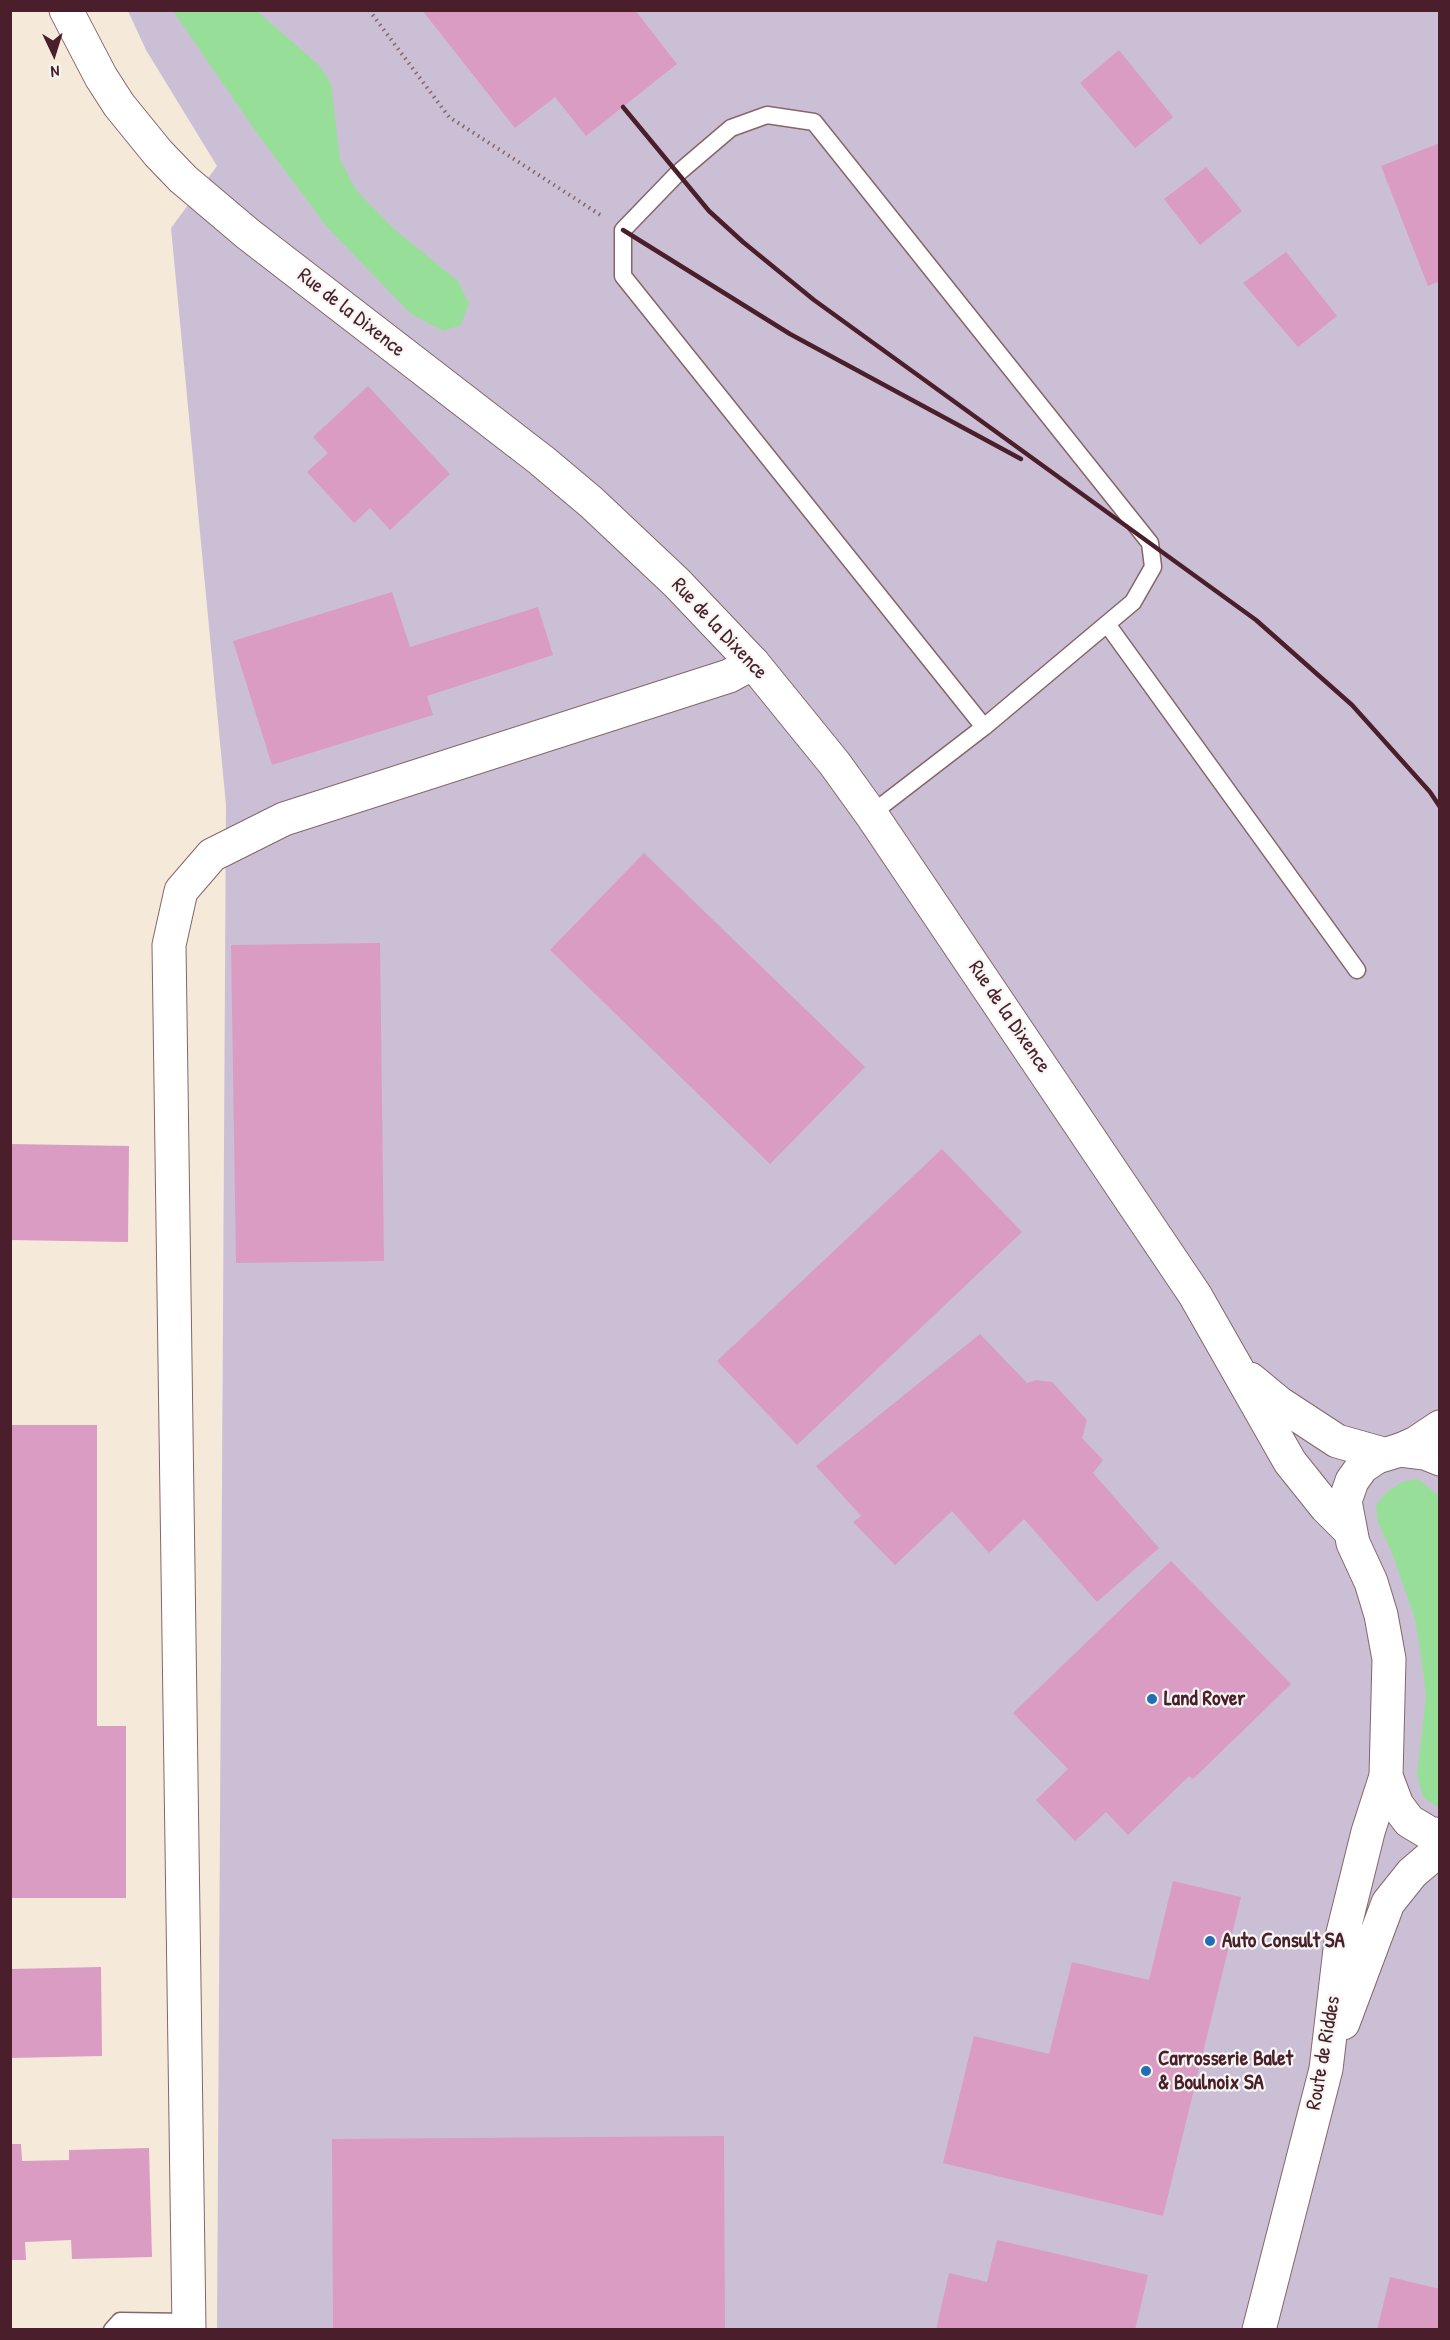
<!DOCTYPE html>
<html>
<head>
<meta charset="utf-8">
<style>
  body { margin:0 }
  #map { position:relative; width:1450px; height:2340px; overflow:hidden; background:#f5e9da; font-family:"Patrick Hand",sans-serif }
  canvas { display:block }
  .frame { position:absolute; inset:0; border:12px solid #4a1f2b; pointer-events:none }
  .north { position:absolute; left:24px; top:24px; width:60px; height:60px; -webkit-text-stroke:4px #f6f6f2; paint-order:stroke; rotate:176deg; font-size:16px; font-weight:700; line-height:24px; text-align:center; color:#4a1f2b }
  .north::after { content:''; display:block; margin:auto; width:21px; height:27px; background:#4a1f2b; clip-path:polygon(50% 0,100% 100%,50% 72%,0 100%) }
</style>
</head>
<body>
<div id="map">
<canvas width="1450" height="2340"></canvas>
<div class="frame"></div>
<div class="north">N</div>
</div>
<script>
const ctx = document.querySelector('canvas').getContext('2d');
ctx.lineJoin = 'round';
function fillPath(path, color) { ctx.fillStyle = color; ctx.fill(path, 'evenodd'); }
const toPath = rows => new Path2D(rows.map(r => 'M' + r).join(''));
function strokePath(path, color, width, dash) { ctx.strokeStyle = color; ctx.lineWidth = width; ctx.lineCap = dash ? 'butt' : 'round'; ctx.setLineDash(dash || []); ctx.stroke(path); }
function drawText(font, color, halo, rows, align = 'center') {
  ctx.font = font + ' "Patrick Hand",sans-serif'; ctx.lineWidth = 4.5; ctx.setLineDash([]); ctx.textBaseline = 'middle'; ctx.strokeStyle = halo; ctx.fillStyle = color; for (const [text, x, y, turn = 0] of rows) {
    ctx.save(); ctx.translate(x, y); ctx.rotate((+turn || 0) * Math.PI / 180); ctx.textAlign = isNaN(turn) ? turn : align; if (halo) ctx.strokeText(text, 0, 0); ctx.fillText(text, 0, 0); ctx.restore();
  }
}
const industrial = toPath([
  [128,11,1439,11,1439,2329,217,2329,226,805,171,228,217,166,146,50]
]);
const green = toPath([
  [173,11,257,11,320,66,331,84,340,160,357,191,394,229,458,281,469,303,461,325,443,331,411,314,327,227,259,136],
  [1418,1479,1439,1496,1439,1808,1423,1797,1417,1774,1426,1697,1422,1663,1415,1619,1392,1553,1378,1522,1376,1505,1388,1491,1402,1482]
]);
const building = toPath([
  [422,10,635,10,677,64,586,136,555,97,515,128],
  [1119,50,1173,117,1135,148,1080,83],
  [1440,143,1440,281,1428,286,1381,166],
  [1206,167,1242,211,1200,245,1164,199],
  [1286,252,1337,316,1298,347,1243,283],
  [368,386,450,474,390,530,370,508,354,523,307,472,328,453,313,437],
  [392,592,410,647,538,607,553,655,427,696,433,715,272,765,233,641],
  [644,853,865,1067,770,1164,550,950],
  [380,943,384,1261,236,1263,231,945],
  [10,1144,129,1146,128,1242,10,1240],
  [942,1149,1022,1232,797,1445,717,1361],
  [980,1334,1027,1383,1036,1380,1052,1382,1087,1420,1082,1438,1103,1460,1093,1473,1159,1548,1097,1602,1024,1519,989,1553,952,1511,895,1565,853,1522,861,1516,816,1466],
  [10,1425,97,1425,97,1726,126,1726,126,1898,10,1898],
  [1171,1561,1291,1684,1193,1779,1189,1776,1128,1835,1106,1812,1075,1841,1036,1800,1068,1769,1013,1713],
  [1173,1881,1241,1897,1163,2216,943,2163,974,2036,1049,2054,1072,1962,1149,1980],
  [101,1967,102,2056,10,2058,10,1969],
  [724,2136,725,2330,333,2330,332,2139],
  [10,2144,21,2144,22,2161,69,2160,69,2150,149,2148,152,2257,72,2259,71,2240,25,2242,26,2260,10,2260],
  [997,2240,1148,2275,1135,2330,936,2330,949,2273,987,2282],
  [1390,2277,1440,2289,1440,2330,1377,2330]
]);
const path = toPath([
  [369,10,449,117,602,216]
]);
const service = toPath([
  [1107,624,1357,970],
  [871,814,984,727,1133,602,1153,567,1150,543,814,122,767,115,731,128,677,174,623,230,623,276,984,727],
  [112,2330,120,2321,189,2322]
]);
const minor = toPath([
  [189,2330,169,945,181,891,212,855,284,819,729,676,753,663]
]);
const tertiary = toPath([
  [1400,1450,1416,1443,1440,1427],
  [1343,2023,1388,1903,1412,1873,1440,1849],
  [1259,2330,1326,2069,1341,1941,1368,1832,1386,1776]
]);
const secondary = toPath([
  [66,10,101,77,119,105,158,153,183,179,248,234,541,460,591,502,677,583,753,663,835,764,871,814,1195,1295,1290,1462,1326,1507,1350,1531],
  [1250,1379,1279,1403,1337,1441,1383,1454],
  [1440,1459,1425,1453,1400,1450,1377,1457,1362,1467,1352,1481,1345,1501,1353,1543,1371,1582,1381,1615,1389,1659,1386,1776,1397,1805,1409,1821,1429,1833,1440,1835]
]);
const rail = toPath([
  [623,107,709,211,743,242,814,300,1256,620,1352,705,1430,792,1440,807],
  [623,230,790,334,1021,459]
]);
const markers = [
  [1152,1699,6,"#1f6fb2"],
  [1210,1941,6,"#1f6fb2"],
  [1146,2071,6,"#1f6fb2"]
];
const streetNames = [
  ["Rue de la Dixence",351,313,38],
  ["Rue de la Dixence",719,629,47],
  ["Rue de la Dixence",1009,1017,56],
  ["Route de Riddes",1324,2053,-80]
];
const poiNames = [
  ["Land Rover",1164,1699],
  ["Auto Consult SA",1222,1941],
  ["Carrosserie Balet",1158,2059],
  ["& Boulnoix SA",1158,2083]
];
fillPath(industrial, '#cbbfd5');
fillPath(green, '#97df99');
fillPath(building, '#da9cc3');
strokePath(service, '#866668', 19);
strokePath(minor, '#866668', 35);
strokePath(tertiary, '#866668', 35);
strokePath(secondary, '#866668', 35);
strokePath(path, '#866668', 4, [1.5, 4.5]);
strokePath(service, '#fff', 16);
strokePath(minor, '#fff', 33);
strokePath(tertiary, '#fff', 33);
strokePath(secondary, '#fff', 33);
strokePath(rail, '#4a1f2b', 4.5);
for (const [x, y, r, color] of markers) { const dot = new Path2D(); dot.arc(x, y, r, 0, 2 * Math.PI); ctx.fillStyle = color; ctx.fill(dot); strokePath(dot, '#f6f6f2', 2); }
drawText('21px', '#4a1f2b', '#f6f6f2', streetNames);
drawText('bold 21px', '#4a1f2b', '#f6f6f2', poiNames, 'left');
</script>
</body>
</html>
